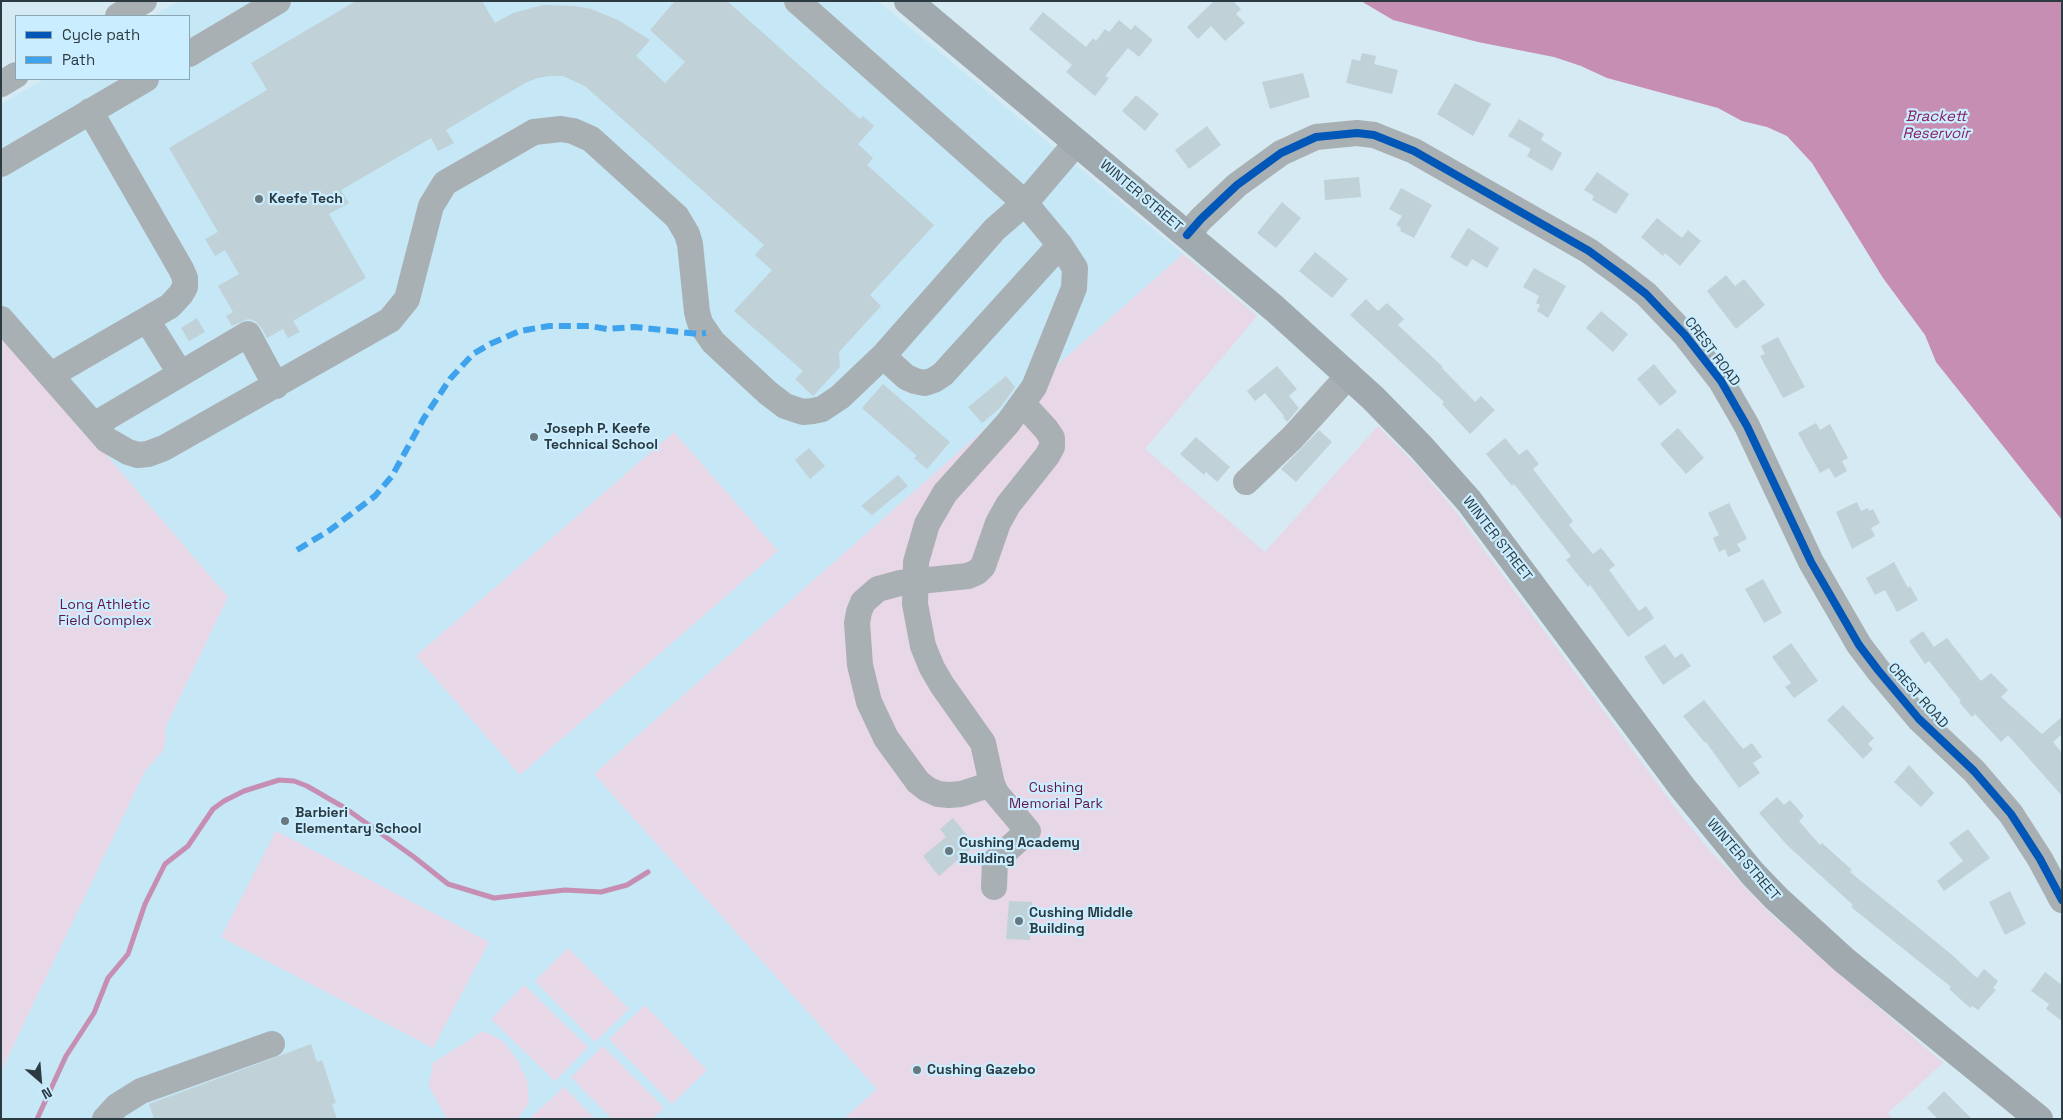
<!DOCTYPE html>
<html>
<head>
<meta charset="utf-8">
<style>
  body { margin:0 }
  #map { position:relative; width:2063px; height:1120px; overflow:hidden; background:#d6eaf3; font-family:"Space Grotesk",sans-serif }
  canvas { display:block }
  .frame { position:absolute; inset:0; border:2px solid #2c3a41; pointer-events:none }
  .legend { position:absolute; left:15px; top:15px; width:175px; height:65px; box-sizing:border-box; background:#caeeff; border:1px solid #8ba6b3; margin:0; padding:6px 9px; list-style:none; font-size:15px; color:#2c3a41 }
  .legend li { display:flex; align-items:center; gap:10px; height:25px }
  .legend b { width:25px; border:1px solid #8ba6b3 }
  .north { position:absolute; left:15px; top:1055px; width:50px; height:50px; -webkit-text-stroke:4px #caeeff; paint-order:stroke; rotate:153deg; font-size:14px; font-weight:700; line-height:20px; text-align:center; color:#2c3a41 }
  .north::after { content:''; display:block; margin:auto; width:18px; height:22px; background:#2c3a41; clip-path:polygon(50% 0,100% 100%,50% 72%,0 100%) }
</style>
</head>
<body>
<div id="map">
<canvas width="2063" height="1120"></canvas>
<div class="frame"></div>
<ul class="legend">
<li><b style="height:6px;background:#0057b8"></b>Cycle path</li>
<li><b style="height:6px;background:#3ea3ec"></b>Path</li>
</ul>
<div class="north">N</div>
</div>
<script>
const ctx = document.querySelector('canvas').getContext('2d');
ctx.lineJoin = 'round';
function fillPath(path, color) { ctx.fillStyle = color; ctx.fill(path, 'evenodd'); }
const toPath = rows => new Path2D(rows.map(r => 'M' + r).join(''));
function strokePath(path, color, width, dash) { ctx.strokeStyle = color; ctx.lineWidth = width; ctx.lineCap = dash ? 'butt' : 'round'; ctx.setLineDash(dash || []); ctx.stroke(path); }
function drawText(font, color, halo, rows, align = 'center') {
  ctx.font = font + ' "Space Grotesk",sans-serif'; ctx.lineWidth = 4.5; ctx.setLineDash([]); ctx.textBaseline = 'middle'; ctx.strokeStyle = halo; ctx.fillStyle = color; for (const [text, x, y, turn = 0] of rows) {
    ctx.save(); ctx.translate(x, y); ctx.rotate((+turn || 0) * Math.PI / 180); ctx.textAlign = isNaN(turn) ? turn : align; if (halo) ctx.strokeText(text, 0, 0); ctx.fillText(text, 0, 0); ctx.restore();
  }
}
const built = toPath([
  [179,1,878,1,1183,254,594,774,877,1089,844,1119,1,1119,1,1071,228,597,1,332,1,104,45,79,189,79,189,16,153,16]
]);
const green = toPath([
  [1183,254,1257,316,1145,449,1265,552,1378,426,1420,469,1456,512,1680,814,1712,853,1773,916,1943,1063,1888,1113,1892,1119,844,1119,877,1089,594,774],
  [1,332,228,597,165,728,166,737,163,751,145,771,1,1071],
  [674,432,778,551,520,775,416,656],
  [276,831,489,942,433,1048,221,937],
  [568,948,629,1009,595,1042,535,981],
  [524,985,588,1047,555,1081,491,1019],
  [645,1005,707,1070,672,1104,609,1039],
  [483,1031,503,1041,518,1061,527,1080,529,1103,517,1119,447,1119,429,1086,433,1063],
  [603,1046,664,1108,652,1119,612,1119,571,1077],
  [564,1087,595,1119,533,1119,531,1117]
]);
const water = toPath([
  [1361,1,2062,1,2062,520,1936,362,1925,335,1883,278,1812,163,1787,136,1767,127,1742,121,1718,108,1607,78,1581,66,1554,57,1478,42,1393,20]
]);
const stream = toPath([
  [37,1119,66,1056,94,1013,108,978,128,954,145,904,165,864,188,846,213,809,224,801,244,791,279,780,294,781,307,786,345,808,414,857,448,884,494,898,565,890,601,892,627,885,648,872]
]);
const building = toPath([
  [356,1,482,1,495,23,513,13,543,5,575,6,591,9,618,20,650,40,636,56,665,83,685,62,650,30,675,1,727,1,860,119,863,116,874,126,858,144,873,158,867,165,934,225,870,295,881,306,839,352,840,367,813,396,795,379,803,371,734,311,772,270,755,255,764,245,585,86,563,76,550,76,537,78,525,83,446,130,454,143,438,151,431,138,341,190,349,203,329,214,366,278,293,321,300,332,288,338,283,329,267,338,261,327,255,321,248,319,232,326,226,316,233,312,218,286,239,274,225,250,215,256,205,239,218,232,169,148,267,90,251,63],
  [1214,1,1233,1,1241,9,1236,14,1245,23,1225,41,1211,26,1198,39,1187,27],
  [1043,12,1086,47,1093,38,1096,41,1105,29,1109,32,1119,20,1131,30,1135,25,1153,40,1139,57,1128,48,1105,76,1109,78,1095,96,1066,72,1072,65,1029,29],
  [1362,53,1376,56,1374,64,1398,70,1392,94,1346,83,1352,59,1360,61],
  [1303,73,1310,97,1270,109,1262,82],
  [1455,83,1491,104,1473,136,1437,114],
  [1136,95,1159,114,1145,131,1122,111],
  [1519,119,1544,134,1541,140,1562,153,1552,171,1527,156,1531,149,1508,136],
  [1207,126,1221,145,1189,169,1175,150],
  [1597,172,1629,194,1616,214,1592,200,1594,196,1584,190],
  [1359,177,1361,197,1325,200,1324,180],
  [1401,188,1432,205,1414,238,1400,231,1401,228,1396,225,1402,216,1389,209],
  [1282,202,1301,218,1276,248,1257,233],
  [1657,218,1682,238,1688,230,1701,241,1680,266,1665,253,1663,256,1641,237],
  [1468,228,1499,248,1487,268,1472,259,1467,267,1450,257],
  [1315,252,1348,279,1332,298,1299,271],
  [1534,268,1566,286,1548,318,1537,311,1540,305,1536,303,1539,296,1523,287],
  [1726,275,1735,286,1744,279,1765,305,1736,329,1707,291],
  [1366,299,1378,311,1387,303,1404,319,1398,325,1443,367,1442,368,1475,402,1481,396,1495,410,1470,434,1442,404,1444,402,1350,315],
  [1601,311,1628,334,1613,352,1586,328],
  [197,318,205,332,189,341,181,328],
  [1778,337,1805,387,1783,398,1760,356,1765,354,1761,346],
  [1654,364,1677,392,1660,406,1637,379],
  [1277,366,1297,389,1289,396,1299,408,1287,422,1283,417,1284,416,1265,393,1255,401,1247,391],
  [1006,376,1015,387,1000,408,982,423,968,407],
  [883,384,950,442,927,469,914,458,917,456,862,408],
  [1816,423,1820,430,1830,424,1848,458,1842,461,1847,471,1835,478,1829,468,1820,473,1798,433],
  [1678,428,1704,458,1686,474,1660,444],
  [1319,430,1332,442,1296,482,1281,469],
  [1196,437,1230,467,1217,482,1206,472,1204,475,1180,454],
  [1505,438,1519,455,1527,449,1539,464,1533,469,1573,521,1569,525,1593,554,1601,548,1615,565,1609,570,1639,611,1646,606,1654,618,1628,637,1590,585,1588,587,1566,560,1571,556,1514,484,1512,486,1486,454],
  [809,448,825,466,810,479,795,460],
  [898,475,908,486,872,515,861,506],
  [1857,502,1861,511,1868,508,1869,511,1873,509,1880,523,1871,528,1875,536,1852,549,1836,512],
  [1729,503,1747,539,1737,544,1741,551,1728,557,1725,549,1719,552,1713,538,1719,535,1708,513],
  [1894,562,1908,588,1910,586,1918,600,1897,612,1885,590,1875,595,1866,578],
  [1763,579,1782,613,1764,623,1745,589],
  [1923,631,1934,647,1947,638,1981,681,1991,673,2008,690,2001,697,2042,734,2062,717,2062,734,2053,742,2062,753,2062,796,2008,735,2001,742,1975,714,1972,717,1959,702,1961,701,1929,661,1925,664,1909,641],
  [1791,643,1818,681,1794,698,1785,687,1791,683,1772,657],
  [1665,644,1675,658,1682,653,1691,666,1663,685,1644,657],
  [1704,700,1743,749,1752,743,1762,757,1753,763,1760,773,1739,788,1706,742,1705,743,1683,716],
  [1843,705,1874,738,1868,744,1873,749,1863,759,1827,720],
  [1909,765,1934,793,1921,807,1894,782],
  [1777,797,1784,805,1790,800,1804,816,1799,821,1820,845,1822,843,1852,870,1850,872,1951,954,1977,978,1984,969,1998,981,1993,988,1996,990,1978,1010,1972,1006,1970,1008,1949,989,1951,987,1851,907,1853,905,1787,845,1759,813],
  [953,818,975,845,939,876,923,856,946,837,940,829],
  [1968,829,1990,858,1944,891,1937,881,1963,861,1949,843],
  [2010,891,2026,924,2005,935,1989,902],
  [1009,901,1032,902,1030,940,1006,939],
  [2045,972,2062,985,2062,1021,2046,1009,2049,1004,2031,991],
  [311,1044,317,1062,322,1060,336,1103,332,1104,337,1119,154,1119,149,1104],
  [1944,1091,1972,1119,1938,1119,1927,1108]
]);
const minor = toPath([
  [797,1,1025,203,1060,245,1075,268,1074,288,1034,387,1008,423,945,493,927,524,916,562,915,604,923,646,932,668,942,685,983,743,992,784,996,793,1028,831,995,861,994,887],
  [118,16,144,1],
  [189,54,278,1],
  [1,84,16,75],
  [1,164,146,79],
  [1187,235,1201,219,1237,185,1281,153,1316,137,1357,133,1374,135,1414,151,1589,251,1623,276,1646,294,1685,335,1721,381,1747,426,1811,562,1859,645,1878,670,1919,719,1974,771,2011,814,2040,859,2062,900],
  [1,319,107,440,128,452,138,455,148,454,164,448,390,320,407,299,431,206,445,183,534,132,561,129,573,131,591,139,677,217,687,234,690,244,697,312,700,323,713,342,768,393,785,406,803,412,813,411,822,409,840,397,883,356,995,229,1025,203,1077,142],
  [147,320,180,373],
  [883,356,906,377,915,381,925,383,934,380,943,374,1060,245],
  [51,375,170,306,181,294,185,287,185,278,181,269,90,111],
  [94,425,248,334,276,386],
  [1246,482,1293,437,1349,375],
  [992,784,961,794,949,795,938,794,927,789,918,782,886,738,869,702,860,665,857,623,859,612,863,602,878,589,900,583,968,576,977,572,983,566,998,523,1008,505,1047,456,1052,447,1052,438,1046,429,1023,404],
  [105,1119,117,1106,141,1091,272,1044]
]);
const major = toPath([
  [908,1,1275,309,1373,398,1421,447,1469,501,1682,787,1752,873,1776,898,1844,960,2039,1119]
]);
const quiet = toPath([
  [297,550,330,530,375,496,392,476,424,418,450,379,473,354,490,344,520,331,549,326,590,326,607,329,635,327,698,334,706,333]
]);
const cycleway = toPath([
  [1187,235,1201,219,1237,185,1281,153,1316,137,1357,133,1374,135,1414,151,1589,251,1623,276,1646,294,1685,335,1721,381,1747,426,1811,562,1859,645,1878,670,1919,719,1974,771,2011,814,2040,859,2062,900]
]);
const markers = [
  [259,199,5,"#68787f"],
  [534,437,5,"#68787f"],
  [285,821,5,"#68787f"],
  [949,851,5,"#68787f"],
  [1019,921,5,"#68787f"],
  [917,1070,5,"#68787f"]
];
const streetNames = [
  ["WINTER STREET",1141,196,40],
  ["CREST ROAD",1712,352,53],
  ["WINTER STREET",1497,539,52],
  ["CREST ROAD",1918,696,48],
  ["WINTER STREET",1743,860,49]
];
const poiNames = [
  ["Keefe Tech",269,199],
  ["Joseph P. Keefe",544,429],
  ["Technical School",544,445],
  ["Barbieri",295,813],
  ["Elementary School",295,829],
  ["Cushing Academy",959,843],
  ["Building",959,859],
  ["Cushing Middle",1029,913],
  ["Building",1029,929],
  ["Cushing Gazebo",927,1070]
];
const parkNames = [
  ["Long Athletic",105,605],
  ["Field Complex",105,621],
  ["Cushing",1056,788],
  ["Memorial Park",1056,804]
];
const waterNames = [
  ["Brackett",1936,117],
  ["Reservoir",1936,134]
];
fillPath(built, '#c6e7f6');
fillPath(green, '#e8d7e7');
fillPath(water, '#c68eb2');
strokePath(stream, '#c68eb2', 5);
fillPath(building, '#c1d1d8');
strokePath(minor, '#a9b0b4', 26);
strokePath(major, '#9fa9ae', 28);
strokePath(quiet, '#3ea3ec', 6, [12, 6]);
strokePath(cycleway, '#0057b8', 8);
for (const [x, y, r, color] of markers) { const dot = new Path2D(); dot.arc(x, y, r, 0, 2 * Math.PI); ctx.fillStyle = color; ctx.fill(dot); strokePath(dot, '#caeeff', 2); }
drawText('14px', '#2c3a41', '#caeeff', streetNames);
drawText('bold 14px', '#2c3a41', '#caeeff', poiNames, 'left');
drawText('14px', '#651445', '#caeeff', parkNames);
drawText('italic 15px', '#8b2061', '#caeeff', waterNames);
</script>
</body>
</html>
